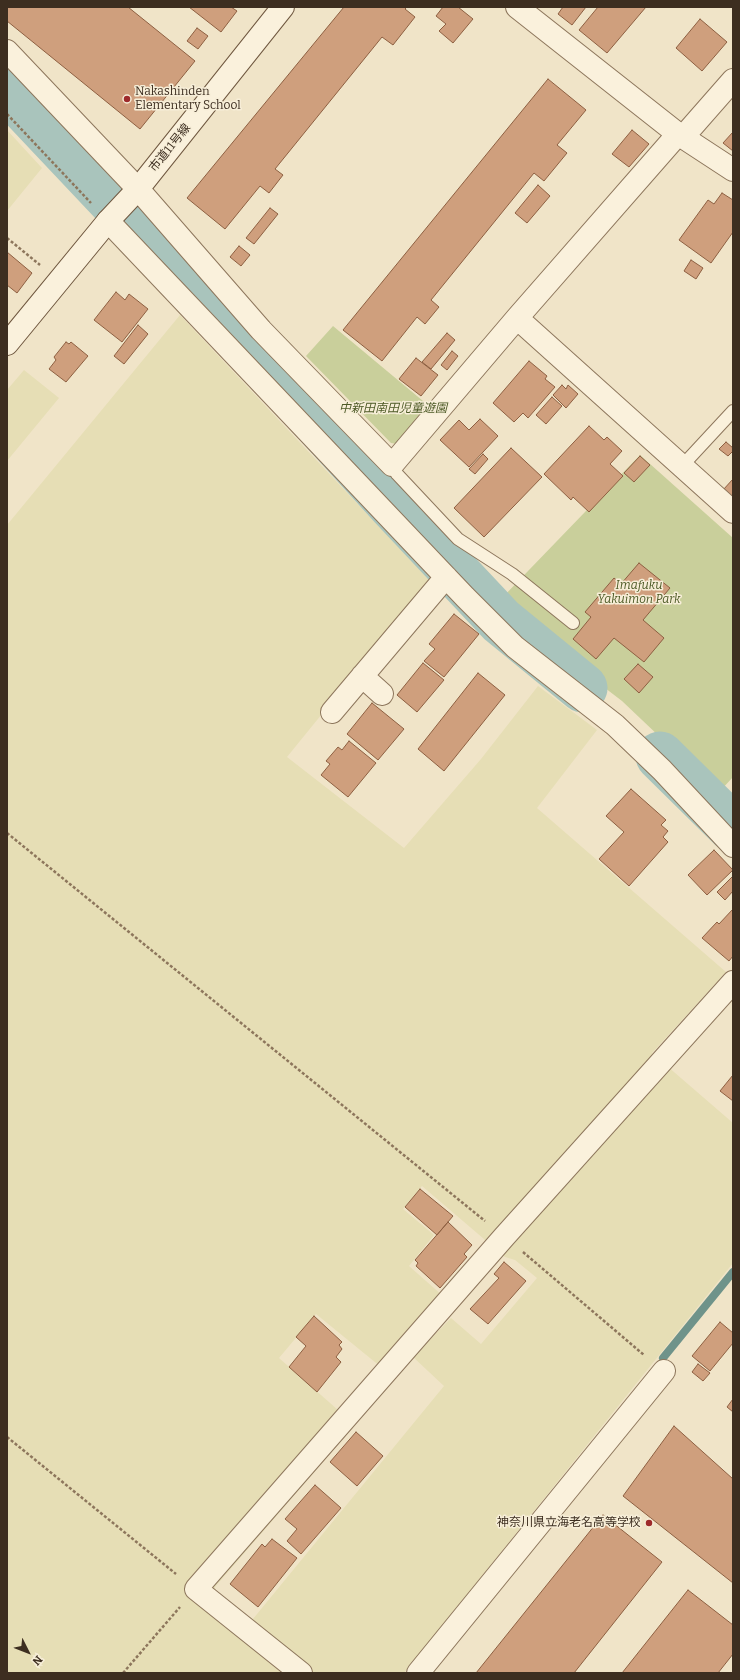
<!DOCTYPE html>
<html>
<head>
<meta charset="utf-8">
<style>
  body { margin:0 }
  #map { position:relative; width:740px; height:1680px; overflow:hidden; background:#f0e4c8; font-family:Bitter,serif }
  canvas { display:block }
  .frame { position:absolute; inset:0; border:8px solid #3d2e20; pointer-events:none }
  .north { position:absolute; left:8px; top:1632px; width:40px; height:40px; -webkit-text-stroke:3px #f7eed8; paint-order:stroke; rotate:132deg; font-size:11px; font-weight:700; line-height:16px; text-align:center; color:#3d2e20 }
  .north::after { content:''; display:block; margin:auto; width:14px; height:18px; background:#3d2e20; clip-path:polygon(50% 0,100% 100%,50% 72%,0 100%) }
</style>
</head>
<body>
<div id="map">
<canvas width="740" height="1680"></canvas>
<div class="frame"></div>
<div class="north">N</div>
</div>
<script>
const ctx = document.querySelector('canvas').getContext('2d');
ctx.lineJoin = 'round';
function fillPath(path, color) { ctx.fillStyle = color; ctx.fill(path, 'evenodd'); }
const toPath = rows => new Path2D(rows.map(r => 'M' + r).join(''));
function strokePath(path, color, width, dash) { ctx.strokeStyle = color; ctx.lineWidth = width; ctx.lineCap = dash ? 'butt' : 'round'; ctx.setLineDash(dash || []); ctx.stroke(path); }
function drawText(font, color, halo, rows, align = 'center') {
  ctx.font = font + ' Bitter,"Noto Sans JP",serif'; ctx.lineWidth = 3; ctx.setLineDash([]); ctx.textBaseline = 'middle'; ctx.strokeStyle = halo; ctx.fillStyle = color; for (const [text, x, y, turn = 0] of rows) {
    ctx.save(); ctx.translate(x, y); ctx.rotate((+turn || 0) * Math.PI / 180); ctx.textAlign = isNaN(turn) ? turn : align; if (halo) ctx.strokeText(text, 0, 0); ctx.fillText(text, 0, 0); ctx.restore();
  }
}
const farmland = toPath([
  [7,130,42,168,7,211],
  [180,315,430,581,287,757,404,848,481,759,538,686,597,730,537,808,726,972,652,1053,733,1123,733,1263,404,1673,7,1673,7,525],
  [422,1186,505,1257,515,1260,537,1278,481,1344,451,1318,413,1357,444,1386,248,1625,216,1595,215,1587,355,1425,279,1358,316,1314,381,1367,443,1296,409,1266,434,1235,403,1209],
  [24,370,59,398,7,461,7,390]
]);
const green = toPath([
  [333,326,429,406,397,444,391,443,306,356],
  [640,455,733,538,733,777,721,790,701,776,622,701,545,642,501,599]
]);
const stream = toPath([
  [663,1358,733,1272]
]);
const river = toPath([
  [7,89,191,284,393,506,501,621,583,688],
  [660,756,733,828]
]);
const building = toPath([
  [7,7,128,7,195,61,140,129,7,21,7,7],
  [189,7,231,7,237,11,221,32,189,7],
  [344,7,407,7,405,9,415,17,393,45,382,37,275,169,283,175,269,193,260,186,225,229,187,198,344,7],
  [443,7,458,7,473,19,453,43,439,31,446,24,436,16,443,7],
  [563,7,586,7,572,25,558,14,563,7],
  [598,7,646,7,607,53,579,30,598,7],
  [700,19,727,42,702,71,676,48,700,19],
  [197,28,208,36,198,49,187,41,197,28],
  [548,79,586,110,557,145,567,153,544,181,534,173,431,300,439,307,425,324,417,317,382,361,343,330,548,79],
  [632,130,649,144,629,167,612,154,632,130],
  [733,132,733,151,723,143,733,132],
  [538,185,550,196,527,223,515,213,538,185],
  [722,193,733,200,733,232,711,263,679,240,708,200,714,204,722,193],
  [270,208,278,214,254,244,246,238,270,208],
  [239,246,250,255,241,266,230,257,239,246],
  [7,252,32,273,17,293,7,285,7,252],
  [691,260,703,268,696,279,684,271,691,260],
  [116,292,125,300,129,294,148,309,122,342,94,320,116,292],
  [138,325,148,334,124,364,114,356,138,325],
  [447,333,455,340,431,369,422,362,447,333],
  [66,342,69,344,71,342,88,356,66,382,49,369,56,360,54,357,66,342],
  [452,351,458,356,447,370,441,365,452,351],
  [416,358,438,375,421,396,399,379,416,358],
  [529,361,547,376,545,379,555,387,528,418,523,413,514,422,493,403,529,361],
  [562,385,566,389,568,385,578,394,566,408,553,395,562,385],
  [552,397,562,406,546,424,536,415,552,397],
  [480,419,498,436,469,467,440,440,459,420,469,430,480,419],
  [589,426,604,440,607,437,622,451,610,464,623,476,589,512,573,497,571,500,544,474,589,426],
  [726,442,733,448,733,451,728,456,719,449,726,442],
  [511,448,542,477,484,537,454,508,511,448],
  [483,454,488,459,475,474,469,469,483,454],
  [640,456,650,465,634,482,624,473,640,456],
  [733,479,733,499,723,490,733,479],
  [639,563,670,588,643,620,664,638,644,662,614,638,596,659,573,639,591,617,585,612,614,578,621,584,639,563],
  [454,614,479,634,444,677,424,661,435,649,429,644,454,614],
  [423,663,444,680,417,712,397,695,423,663],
  [638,664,653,677,639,693,624,679,638,664],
  [478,673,505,695,444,771,418,749,478,673],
  [372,703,404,729,378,760,347,734,372,703],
  [349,741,376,763,348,797,321,775,330,764,326,761,338,747,342,750,349,741],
  [631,789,666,820,661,825,668,831,663,837,668,842,629,886,599,859,624,832,606,816,631,789],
  [714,850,733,870,707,895,688,875,714,850],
  [733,876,733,891,725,900,717,892,733,876],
  [733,909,733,956,729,961,702,938,717,922,719,924,733,909],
  [733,1075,733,1101,720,1091,733,1075],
  [420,1189,453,1216,437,1235,405,1207,420,1189],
  [448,1222,472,1245,464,1254,467,1257,440,1288,416,1266,418,1263,415,1260,448,1222],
  [504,1262,526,1281,488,1324,470,1309,499,1278,494,1274,504,1262],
  [314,1316,342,1342,339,1345,342,1349,336,1357,341,1362,317,1392,289,1367,306,1346,296,1337,314,1316],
  [720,1322,733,1333,733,1343,710,1371,692,1356,720,1322],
  [698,1364,710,1373,703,1381,692,1372,698,1364],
  [733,1399,733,1412,727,1407,733,1399],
  [674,1426,733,1479,733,1583,623,1496,674,1426],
  [356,1432,383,1456,357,1486,330,1462,356,1432],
  [315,1485,341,1508,301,1554,287,1541,297,1529,285,1519,315,1485],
  [603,1515,662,1562,574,1673,476,1673,603,1515],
  [272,1539,297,1558,258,1607,230,1584,262,1544,265,1547,272,1539],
  [688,1590,733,1625,733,1654,718,1673,622,1673,688,1590]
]);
const path = toPath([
  [7,114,91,203],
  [7,238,40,265],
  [7,833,485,1221],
  [523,1252,644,1355],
  [7,1437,176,1574],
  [123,1673,180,1607]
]);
const lane = toPath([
  [392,465,397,474,458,539,512,574,573,623],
  [682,466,733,411]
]);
const street = toPath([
  [517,7,678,134,733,170],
  [7,51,138,189,261,330,392,465,517,318,678,134],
  [683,137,733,80],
  [108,221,465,597,515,647,615,725,662,770,733,846],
  [517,318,733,512],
  [362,676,382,694],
  [332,712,446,577],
  [301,1673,196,1589,504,1237,733,982],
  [418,1673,664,1371]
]);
const secondary = toPath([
  [7,344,108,221,138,189,283,7]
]);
const markers = [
  [127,99,4,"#9e2a2b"],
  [649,1523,4,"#9e2a2b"]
];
const poiNames = [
  ["Nakashinden",135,92],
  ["Elementary School",135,106],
  ["神奈川県立海老名高等学校",641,1523,"right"]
];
const streetNames = [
  ["市道11号線",170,148,-51]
];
const parkNames = [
  ["中新田南田児童遊園",393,409],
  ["Imafuku",639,586],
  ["Yakuimon Park",639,600]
];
fillPath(farmland, '#e6deb5');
fillPath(green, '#c9cf9b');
strokePath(stream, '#6f938a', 8);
strokePath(river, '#a9c4bc', 49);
fillPath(building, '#cf9f7d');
strokePath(building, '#8d5f41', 1);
strokePath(lane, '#8d765c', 14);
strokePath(street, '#8d765c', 24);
strokePath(secondary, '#6f573f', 24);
strokePath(path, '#8d765c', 2.5, [3, 2]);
strokePath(lane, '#faf1dc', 12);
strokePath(street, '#faf1dc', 22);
strokePath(secondary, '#faf1dc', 22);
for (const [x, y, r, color] of markers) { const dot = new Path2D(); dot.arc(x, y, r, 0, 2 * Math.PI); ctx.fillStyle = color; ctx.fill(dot); strokePath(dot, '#f7eed8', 1.5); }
drawText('12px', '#3d2e20', '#f7eed8', poiNames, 'left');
drawText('12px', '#3d2e20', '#f7eed8', streetNames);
drawText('italic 12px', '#4d5a26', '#f7eed8', parkNames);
</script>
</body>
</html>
